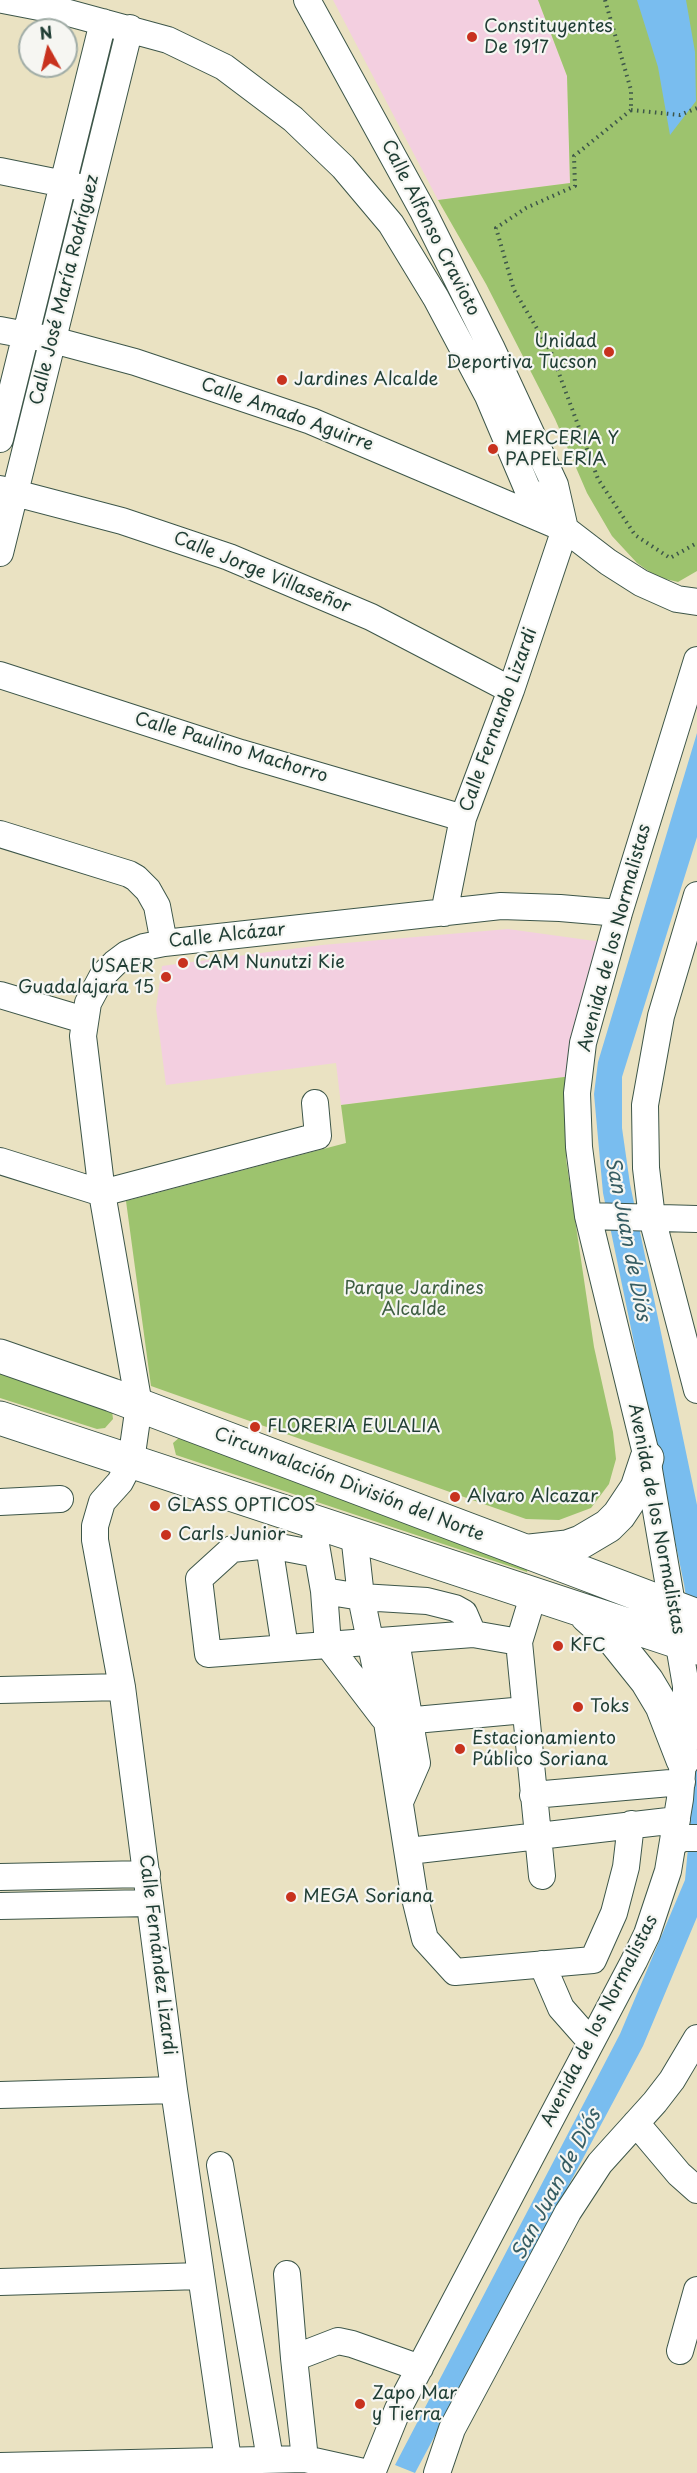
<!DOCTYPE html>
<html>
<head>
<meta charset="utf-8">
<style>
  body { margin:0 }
  #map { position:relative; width:697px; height:2473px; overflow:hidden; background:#eae2c2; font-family:"Playpen Sans",sans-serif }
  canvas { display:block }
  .north { position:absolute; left:18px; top:18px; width:60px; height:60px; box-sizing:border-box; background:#f6f6f2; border:2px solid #a0aca6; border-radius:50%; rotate:352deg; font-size:16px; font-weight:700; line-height:24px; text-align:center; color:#1f3d34 }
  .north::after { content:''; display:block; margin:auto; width:21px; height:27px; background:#c8321e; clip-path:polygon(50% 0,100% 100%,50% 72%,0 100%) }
</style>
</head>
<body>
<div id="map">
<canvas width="697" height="2473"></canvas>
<div class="north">N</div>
</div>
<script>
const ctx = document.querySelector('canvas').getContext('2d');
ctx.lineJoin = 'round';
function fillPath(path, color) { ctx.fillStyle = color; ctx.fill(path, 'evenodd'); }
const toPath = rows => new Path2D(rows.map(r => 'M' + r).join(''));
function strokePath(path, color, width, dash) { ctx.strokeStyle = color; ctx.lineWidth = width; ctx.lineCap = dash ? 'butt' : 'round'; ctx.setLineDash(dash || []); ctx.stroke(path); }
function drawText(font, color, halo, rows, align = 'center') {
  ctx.font = font + ' "Playpen Sans",sans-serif'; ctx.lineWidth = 4.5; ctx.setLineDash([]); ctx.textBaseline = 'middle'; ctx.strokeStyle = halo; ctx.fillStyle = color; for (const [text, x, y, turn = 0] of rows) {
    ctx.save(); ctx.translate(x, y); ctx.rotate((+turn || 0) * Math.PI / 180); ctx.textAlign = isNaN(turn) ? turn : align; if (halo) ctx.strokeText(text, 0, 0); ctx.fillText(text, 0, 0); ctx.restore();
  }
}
const built = toPath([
  [333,0,538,0,567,76,570,183,438,200],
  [508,929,602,942,572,1076,341,1105,336,1063,166,1085,156,1008,162,966,322,945]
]);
const green = toPath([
  [538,0,697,0,697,571,678,582,657,577,637,563,612,536,587,493,555,419,486,284,438,200,570,183,567,76],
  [572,1076,566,1159,594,1347,613,1432,616,1459,609,1484,591,1508,559,1520,526,1519,151,1386,126,1201,346,1143,341,1105],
  [0,1373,112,1411,113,1419,105,1428,97,1429,0,1398],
  [180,1437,528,1566,527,1572,176,1455,173,1443]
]);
const water = toPath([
  [637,0,686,0,695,52,696,101,670,135,658,67],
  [697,733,697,837,622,1077,622,1128,630,1184,697,1505,697,1667,684,1584,603,1193,594,1094,598,1062],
  [697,1751,697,1917,643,2046,415,2473,395,2465,620,2034,685,1880]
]);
const path = toPath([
  [605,0,631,90,631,110,574,156,575,186,526,208,496,228,514,290,551,352,598,479,635,535,670,558,697,543],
  [631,110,680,115,697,108]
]);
const minor = toPath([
  [3,0,65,12,168,40,224,67,293,119,343,167,391,224,436,298,488,396,527,488,565,529,608,562,641,583,677,599,697,602],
  [307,0,423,211,491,347,555,485,565,529],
  [0,171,79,187],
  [0,330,53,340,135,362,311,421,556,525],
  [0,439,103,22],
  [0,489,122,521,229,557,371,617,511,690],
  [0,553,130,28],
  [0,675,241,753,463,818],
  [0,834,129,874,136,878,148,890,157,906,164,943],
  [697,895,661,1016,645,1105,646,1168,652,1218,697,1390],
  [444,913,463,818,511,690,565,529],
  [0,995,84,1020],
  [0,1161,102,1193,318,1136,315,1103],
  [588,1216,697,1219],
  [0,1502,60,1499],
  [354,1534,361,1597,387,1722,414,1894,425,1939,455,1972,593,1960,614,1913,626,1867,631,1824],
  [315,1539,324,1591,328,1645,383,1717],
  [269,1545,285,1648],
  [317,1554,269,1545,232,1549,199,1579,208,1654,473,1634,519,1642],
  [324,1591,361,1597,427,1601,455,1608,464,1613,473,1634],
  [534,1593,519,1642,542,1876],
  [396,1641,417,1763,400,1802],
  [0,1690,122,1687],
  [393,1722,525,1710],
  [533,1795,682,1782],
  [673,1844,682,1838,697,1838],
  [409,1851,677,1820],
  [0,1877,147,1874],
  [0,1906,150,1903],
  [542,1964,561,2008,591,2042],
  [0,2095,174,2090],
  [636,2123,679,2174,697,2190],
  [220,2165,270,2459],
  [287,2274,294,2358,338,2341,352,2344,420,2368],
  [0,2282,201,2276],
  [680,2351,697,2290],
  [294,2358,305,2459],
  [228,2460,174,2090,122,1687,95,1540,95,1526,102,1502,120,1482,131,1461,139,1405,102,1193,83,1036,88,1003,103,975,115,963,127,954,144,947,164,943,501,906,560,908,619,913],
  [0,2466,305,2459,368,2473],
  [372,2473,398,2409,634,1961,647,1934,668,1871,680,1799,686,1722,686,1686,647,1458,588,1216,579,1147,577,1093,583,1043,619,913,697,660],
  [437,2473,452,2429,568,2212,600,2163,655,2102,672,2080,697,2038]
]);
const major = toPath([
  [0,1356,112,1395,697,1616],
  [0,1418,697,1648],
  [530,1551,567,1547,581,1542,608,1526,619,1515,637,1488,647,1458],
  [587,1616,615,1641,647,1681,662,1706,683,1760]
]);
const markers = [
  [472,37,6,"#c8321e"],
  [609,352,6,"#c8321e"],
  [282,380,6,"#c8321e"],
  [493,449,6,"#c8321e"],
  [183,963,6,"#c8321e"],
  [166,977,6,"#c8321e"],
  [255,1427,6,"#c8321e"],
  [455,1497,6,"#c8321e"],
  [155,1506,6,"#c8321e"],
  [166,1535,6,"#c8321e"],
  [558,1646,6,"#c8321e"],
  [578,1707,6,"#c8321e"],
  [460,1749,6,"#c8321e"],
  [291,1897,6,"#c8321e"],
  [360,2404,6,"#c8321e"]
];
const poiNames = [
  ["Constituyentes",484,27],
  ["De 1917",484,48],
  ["Unidad",597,342,"right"],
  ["Deportiva Tucson",597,363,"right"],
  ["Jardines Alcalde",294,380],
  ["MERCERIA Y",505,439],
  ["PAPELERIA",505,460],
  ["CAM Nunutzi Kie",195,963],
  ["USAER",154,967,"right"],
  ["Guadalajara 15",154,988,"right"],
  ["FLORERIA EULALIA",267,1427],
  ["Alvaro Alcazar",467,1497],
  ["GLASS OPTICOS",167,1506],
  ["Carls Junior",178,1535],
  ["KFC",570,1646],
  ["Toks",590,1707],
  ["Estacionamiento",472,1739],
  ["Público Soriana",472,1760],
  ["MEGA Soriana",303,1897],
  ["Zapo Mar",372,2394],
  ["y Tierra",372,2415]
];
const streetNames = [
  ["Calle Alfonso Cravioto",430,228,63],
  ["Calle José María Rodríguez",65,290,-76],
  ["Calle Amado Aguirre",287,415,20],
  ["Calle Jorge Villaseñor",262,573,22],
  ["Calle Fernando Lizardi",499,720,-70],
  ["Calle Paulino Machorro",231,748,17],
  ["Calle Alcázar",227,936,-6],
  ["Avenida de los Normalistas",615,938,-75],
  ["Circunvalación División del Norte",349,1485,21],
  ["Avenida de los Normalistas",656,1519,79],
  ["Calle Fernández Lizardi",157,1955,83],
  ["Avenida de los Normalistas",600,2021,-63]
];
const parkNames = [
  ["Parque Jardines",414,1289],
  ["Alcalde",414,1310]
];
const waterNames = [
  ["San Juan de Diós",627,1239,79],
  ["San Juan de Diós",557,2185,-62]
];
fillPath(built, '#f3cfe0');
fillPath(green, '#9dc36e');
fillPath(water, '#79bdef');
strokePath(minor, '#3d5649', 28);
strokePath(major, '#3d5649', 35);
strokePath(path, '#3d5649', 4, [1.5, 4.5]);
strokePath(minor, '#fff', 26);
strokePath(major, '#fff', 33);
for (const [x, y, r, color] of markers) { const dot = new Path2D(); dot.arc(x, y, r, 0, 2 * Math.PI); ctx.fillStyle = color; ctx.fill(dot); strokePath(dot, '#f6f6f2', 2); }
drawText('18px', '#1f3d34', '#f6f6f2', poiNames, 'left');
drawText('18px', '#1f3d34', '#f6f6f2', streetNames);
drawText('18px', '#3e5e42', '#f6f6f2', parkNames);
drawText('italic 20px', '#365d63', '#f6f6f2', waterNames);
</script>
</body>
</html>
